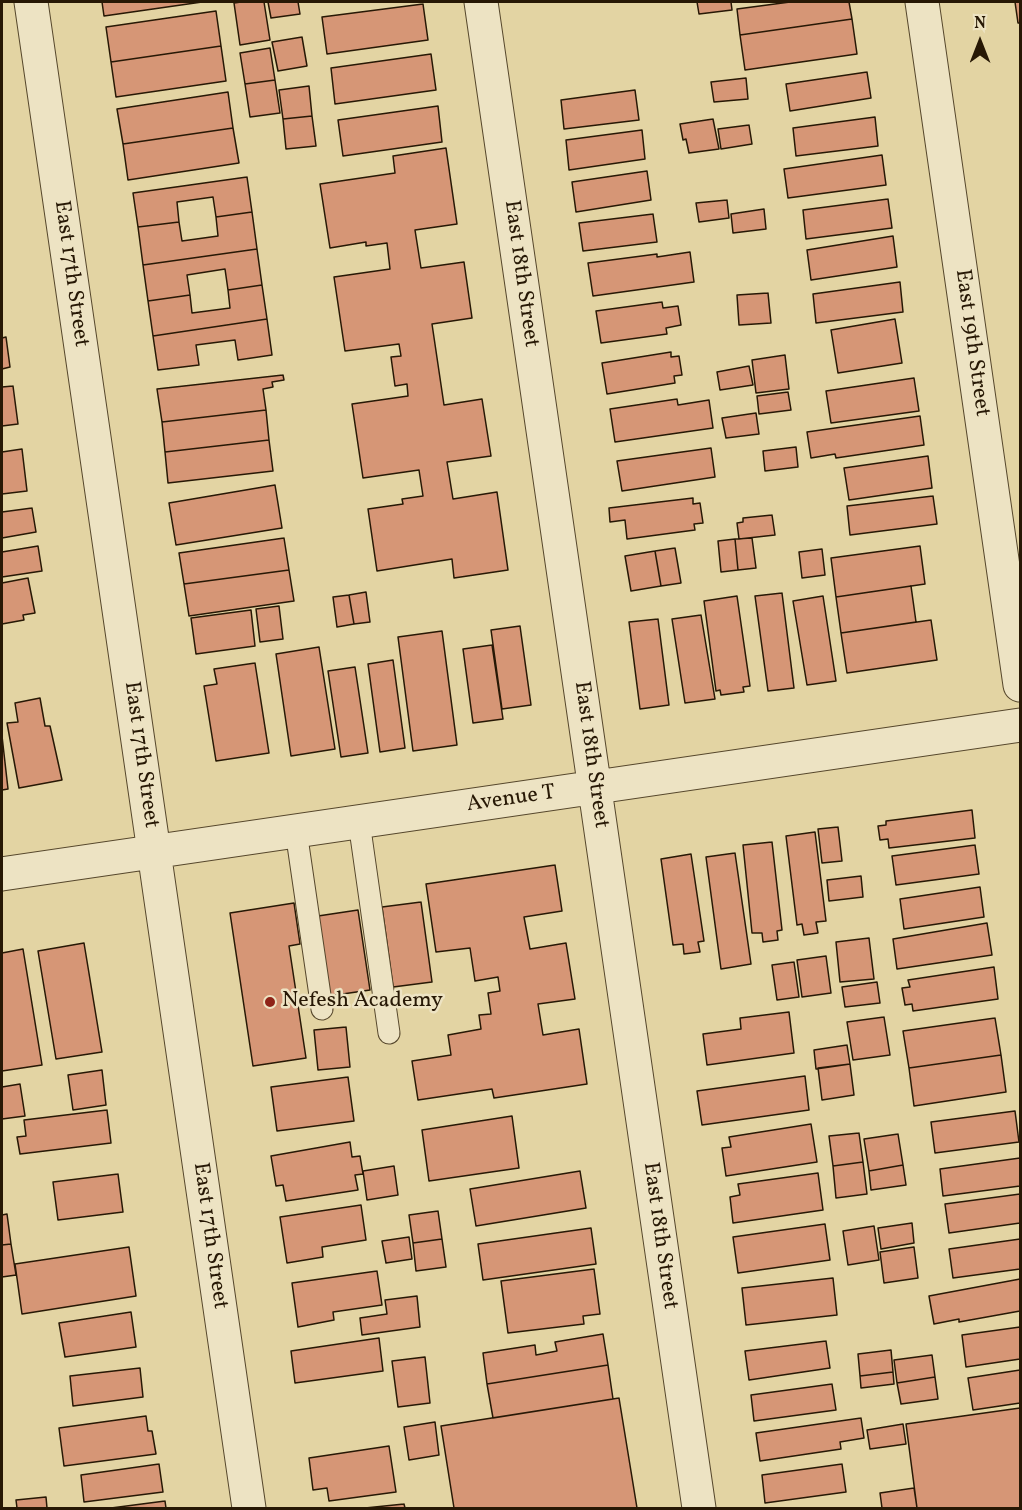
<!DOCTYPE html>
<html>
<head>
<meta charset="utf-8">
<style>
  body { margin:0 }
  #map { position:relative; width:1022px; height:1510px; overflow:hidden; background:#e3d4a3; font-family:Vollkorn,serif }
  canvas { display:block }
  .frame { position:absolute; inset:0; border:3px solid #271805; pointer-events:none }
  .north { position:absolute; left:950px; top:12px; width:60px; height:60px; -webkit-text-stroke:4px #ede3c3; paint-order:stroke; rotate:0deg; font-size:16px; font-weight:700; line-height:24px; text-align:center; color:#271805 }
  .north::after { content:''; display:block; margin:auto; width:21px; height:27px; background:#271805; clip-path:polygon(50% 0,100% 100%,50% 72%,0 100%) }
</style>
</head>
<body>
<div id="map">
<canvas width="1022" height="1510"></canvas>
<div class="frame"></div>
<div class="north">N</div>
</div>
<script>
const ctx = document.querySelector('canvas').getContext('2d');
ctx.lineJoin = 'round';
function fillPath(path, color) { ctx.fillStyle = color; ctx.fill(path, 'evenodd'); }
const toPath = rows => new Path2D(rows.map(r => 'M' + r).join(''));
function strokePath(path, color, width, dash) { ctx.strokeStyle = color; ctx.lineWidth = width; ctx.lineCap = dash ? 'butt' : 'round'; ctx.setLineDash(dash || []); ctx.stroke(path); }
function drawText(font, color, halo, rows, align = 'center') {
  ctx.font = font + ' Vollkorn,serif'; ctx.lineWidth = 5; ctx.setLineDash([]); ctx.textBaseline = 'middle'; ctx.strokeStyle = halo; ctx.fillStyle = color; for (const [text, x, y, turn = 0] of rows) {
    ctx.save(); ctx.translate(x, y); ctx.rotate((+turn || 0) * Math.PI / 180); ctx.textAlign = isNaN(turn) ? turn : align; if (halo) ctx.strokeText(text, 0, 0); ctx.fillText(text, 0, 0); ctx.restore();
  }
}
const building = toPath([
  [102,2,202,2,104,16,102,2],
  [241,2,264,2,270,40,240,45,234,3,241,2],
  [268,2,298,2,300,14,271,18,268,2],
  [697,2,731,2,732,10,699,14,697,2],
  [790,2,849,2,852,19,740,35,737,9,790,2],
  [1015,2,1020,2,1020,23,1018,23,1015,2],
  [423,4,428,40,327,54,322,17,423,4],
  [216,11,221,46,111,62,106,27,216,11],
  [852,19,857,54,745,70,740,35,852,19],
  [302,37,307,66,278,71,272,42,302,37],
  [221,46,226,81,116,97,111,62,221,46],
  [270,48,275,80,245,84,240,53,270,48],
  [431,54,436,90,335,104,331,68,431,54],
  [867,72,871,98,790,111,786,84,867,72],
  [746,78,748,99,714,102,711,82,746,78],
  [275,80,280,113,250,117,245,84,275,80],
  [309,86,312,116,283,119,279,90,309,86],
  [635,90,639,120,564,129,561,100,635,90],
  [228,92,233,128,123,144,117,109,228,92],
  [438,106,442,142,343,156,338,120,438,106],
  [312,116,316,146,286,149,283,119,312,116],
  [875,117,878,146,796,156,793,128,875,117],
  [713,119,719,149,689,153,686,139,683,140,680,124,713,119],
  [749,125,752,144,721,149,718,129,749,125],
  [233,128,239,163,128,180,123,144,233,128],
  [642,130,645,159,569,170,566,140,642,130],
  [446,148,457,224,415,230,421,268,464,262,472,318,432,324,444,405,482,399,491,456,447,462,453,499,497,492,508,570,454,578,452,559,377,571,368,509,403,504,402,499,423,496,419,470,363,478,352,404,408,396,407,384,395,386,391,357,401,356,399,344,345,351,334,277,390,269,387,243,366,246,366,242,330,248,320,184,395,173,393,156,446,148],
  [882,155,886,185,788,198,784,169,882,155],
  [647,171,651,200,576,212,572,182,647,171],
  [247,177,252,212,216,217,213,197,177,202,179,222,138,227,133,193,247,177],
  [888,199,892,228,806,239,803,210,888,199],
  [727,200,729,218,699,222,696,203,727,200],
  [764,209,766,229,733,233,731,214,764,209],
  [252,212,257,249,143,265,138,227,179,222,182,241,218,236,216,217,252,212],
  [653,214,657,242,583,251,579,223,653,214],
  [893,236,897,267,811,280,807,250,893,236],
  [257,249,262,285,228,290,225,269,187,275,190,295,148,301,143,265,257,249],
  [690,252,694,282,593,296,588,263,657,254,657,257,690,252],
  [900,282,903,312,816,323,813,294,900,282],
  [262,285,267,319,153,336,148,301,190,295,192,313,230,308,228,290,262,285],
  [768,293,771,323,739,325,737,295,768,293],
  [662,302,663,308,678,306,681,325,666,328,667,334,601,343,596,311,662,302],
  [267,319,272,355,238,360,235,340,196,345,199,365,158,370,153,336,267,319],
  [895,319,902,363,838,373,831,330,895,319],
  [6,337,10,367,2,369,2,338,6,337],
  [671,352,671,357,679,356,682,375,674,376,675,383,607,394,602,363,671,352],
  [785,355,789,389,756,393,752,360,785,355],
  [749,366,753,385,720,390,717,372,749,366],
  [283,375,284,380,272,382,273,387,263,389,266,410,162,422,157,389,283,375],
  [914,378,919,411,831,423,826,391,914,378],
  [13,386,18,424,2,426,2,387,13,386],
  [788,392,791,410,759,414,757,396,788,392],
  [677,399,678,405,709,400,713,428,615,442,610,409,677,399],
  [266,410,269,440,165,452,162,422,266,410],
  [756,413,759,434,726,438,722,418,756,413],
  [920,416,924,445,836,458,835,454,811,458,807,432,920,416],
  [269,440,273,471,168,483,165,452,269,440],
  [796,447,798,467,765,471,763,451,796,447],
  [711,448,715,477,622,491,617,461,711,448],
  [22,449,27,491,2,494,2,452,22,449],
  [928,456,932,488,849,500,844,468,928,456],
  [275,485,282,528,176,545,169,503,275,485],
  [933,496,937,524,850,535,847,506,933,496],
  [693,498,693,504,700,503,703,523,694,524,695,530,627,539,625,520,610,522,609,508,693,498],
  [32,508,36,532,2,538,2,512,32,508],
  [772,515,775,535,739,539,737,523,743,522,743,518,772,515],
  [284,538,289,570,184,584,179,553,284,538],
  [752,538,756,568,738,570,735,539,752,538],
  [735,539,738,570,721,572,718,541,735,539],
  [38,546,42,571,2,577,2,552,38,546],
  [920,546,925,584,836,597,831,558,920,546],
  [675,548,681,583,661,586,655,551,675,548],
  [822,549,825,575,802,578,799,552,822,549],
  [655,551,661,586,631,591,625,556,655,551],
  [289,570,294,601,189,616,184,584,289,570],
  [28,578,35,613,23,615,24,620,2,624,2,583,28,578],
  [911,586,916,622,841,633,836,597,911,586],
  [366,592,370,622,354,624,349,595,366,592],
  [782,593,794,688,768,691,755,596,782,593],
  [349,595,354,624,337,627,333,597,349,595],
  [737,596,750,686,743,687,744,692,721,695,720,690,716,691,704,601,737,596],
  [823,596,836,681,807,685,793,601,823,596],
  [279,606,283,639,260,642,256,609,279,606],
  [251,610,255,646,196,654,191,618,251,610],
  [701,615,715,699,685,703,672,619,701,615],
  [658,619,669,705,640,709,629,622,658,619],
  [931,620,937,660,847,673,841,633,931,620],
  [520,626,531,705,502,709,491,630,520,626],
  [442,631,457,745,413,751,398,637,442,631],
  [492,645,503,719,473,723,463,649,492,645],
  [319,647,335,749,291,756,276,654,319,647],
  [393,660,405,748,380,752,368,664,393,660],
  [255,663,269,753,216,761,204,686,217,684,214,669,255,663],
  [355,667,368,753,341,757,328,671,355,667],
  [40,698,45,726,50,726,62,780,19,788,7,723,18,722,15,703,40,698],
  [2,736,8,789,2,790,2,736],
  [972,810,975,838,889,848,888,839,880,840,878,826,886,825,886,821,972,810],
  [838,827,842,861,822,863,818,829,838,827],
  [815,832,826,921,816,922,818,933,804,935,802,924,797,925,786,836,815,832],
  [772,842,782,930,777,931,778,940,763,942,762,933,752,933,743,845,772,842],
  [975,845,979,874,896,885,892,856,975,845],
  [735,853,751,964,721,969,706,857,735,853],
  [691,854,704,941,698,942,700,952,684,954,683,944,673,945,661,859,691,854],
  [555,865,562,911,524,917,530,949,566,943,575,999,538,1004,543,1035,579,1029,587,1084,494,1098,492,1089,418,1100,412,1061,451,1055,448,1035,481,1029,479,1015,491,1014,488,993,500,991,498,977,475,981,470,948,436,952,426,884,555,865],
  [861,876,863,897,829,901,827,880,861,876],
  [980,887,984,917,904,929,900,899,980,887],
  [421,902,432,982,393,987,382,907,421,902],
  [294,903,300,944,289,946,306,1058,253,1066,230,913,294,903],
  [358,910,370,990,329,996,318,916,358,910],
  [987,923,992,955,897,969,893,939,987,923],
  [869,938,874,979,840,982,836,942,869,938],
  [84,943,102,1052,56,1059,38,951,84,943],
  [23,949,42,1065,2,1071,2,953,23,949],
  [826,956,831,993,802,997,797,960,826,956],
  [794,962,799,997,777,1000,772,965,794,962],
  [994,967,998,999,913,1011,912,1004,905,1005,902,988,910,987,908,980,994,967],
  [877,982,880,1003,845,1007,842,987,877,982],
  [789,1012,794,1053,707,1065,703,1034,741,1029,740,1018,789,1012],
  [884,1017,890,1055,853,1060,847,1022,884,1017],
  [995,1018,1001,1055,909,1068,903,1031,995,1018],
  [346,1027,350,1067,318,1070,314,1030,346,1027],
  [847,1045,850,1064,816,1069,814,1050,847,1045],
  [1001,1055,1006,1092,914,1106,909,1068,1001,1055],
  [850,1064,854,1095,822,1100,818,1068,850,1064],
  [102,1070,106,1105,73,1110,68,1075,102,1070],
  [805,1076,809,1110,702,1125,697,1091,805,1076],
  [348,1077,354,1121,277,1131,271,1087,348,1077],
  [20,1084,25,1116,2,1119,2,1087,20,1084],
  [107,1110,111,1143,20,1154,17,1137,26,1136,24,1120,107,1110],
  [1015,1111,1019,1142,935,1153,931,1122,1015,1111],
  [512,1116,519,1168,429,1181,422,1130,512,1116],
  [811,1124,817,1162,726,1176,722,1148,731,1147,729,1137,811,1124],
  [859,1133,863,1162,833,1166,829,1136,859,1133],
  [898,1134,903,1165,869,1171,864,1139,898,1134],
  [350,1142,352,1157,360,1156,363,1174,355,1175,358,1190,286,1201,283,1185,276,1186,271,1156,350,1142],
  [1020,1158,1020,1186,943,1196,940,1169,1020,1158],
  [863,1162,867,1194,836,1198,833,1166,863,1162],
  [903,1165,906,1185,871,1190,869,1171,903,1165],
  [394,1166,398,1195,367,1200,363,1171,394,1166],
  [580,1171,586,1208,476,1226,470,1189,580,1171],
  [818,1173,823,1210,733,1223,730,1197,740,1195,738,1184,818,1173],
  [118,1174,123,1212,58,1220,53,1182,118,1174],
  [1020,1194,1020,1223,949,1233,945,1204,1020,1194],
  [361,1205,366,1240,322,1247,323,1257,287,1263,280,1217,361,1205],
  [438,1211,442,1239,413,1243,409,1215,438,1211],
  [7,1214,11,1244,2,1245,2,1215,7,1214],
  [912,1223,914,1243,881,1249,878,1228,912,1223],
  [825,1224,830,1260,738,1273,733,1237,825,1224],
  [874,1226,879,1260,848,1265,843,1231,874,1226],
  [591,1228,596,1264,483,1280,478,1244,591,1228],
  [409,1237,412,1259,386,1263,382,1241,409,1237],
  [442,1239,446,1267,416,1271,413,1243,442,1239],
  [1020,1239,1020,1269,953,1278,949,1249,1020,1239],
  [11,1244,16,1275,2,1277,2,1245,11,1244],
  [129,1247,136,1296,22,1314,15,1264,129,1247],
  [914,1247,918,1278,884,1283,880,1252,914,1247],
  [594,1269,600,1314,583,1316,584,1324,508,1333,501,1281,594,1269],
  [377,1271,382,1305,333,1312,334,1320,298,1327,292,1283,377,1271],
  [833,1278,837,1315,746,1325,742,1288,833,1278],
  [1020,1279,1020,1311,959,1322,959,1319,934,1324,929,1296,1020,1279],
  [417,1296,420,1327,362,1335,360,1318,387,1314,385,1300,417,1296],
  [131,1312,136,1347,65,1357,59,1323,131,1312],
  [1020,1327,1020,1359,966,1367,962,1335,1020,1327],
  [603,1334,608,1365,487,1384,483,1353,535,1345,536,1355,557,1351,555,1342,603,1334],
  [379,1338,383,1371,295,1383,291,1351,379,1338],
  [826,1341,830,1368,749,1380,745,1351,826,1341],
  [891,1350,893,1372,860,1376,858,1354,891,1350],
  [932,1355,935,1377,897,1383,894,1360,932,1355],
  [425,1357,430,1403,398,1407,392,1361,425,1357],
  [608,1365,613,1399,493,1418,487,1384,608,1365],
  [140,1368,143,1397,73,1406,70,1376,140,1368],
  [1020,1370,1020,1403,973,1410,968,1378,1020,1370],
  [893,1372,894,1384,861,1388,860,1376,893,1372],
  [935,1377,938,1399,901,1404,897,1383,935,1377],
  [832,1384,836,1410,754,1421,751,1395,832,1384],
  [619,1398,637,1508,454,1508,441,1426,619,1398],
  [1020,1408,1020,1508,917,1508,906,1424,1020,1408],
  [146,1416,148,1431,152,1431,156,1454,64,1466,59,1428,146,1416],
  [861,1418,864,1438,840,1442,841,1449,760,1461,756,1433,861,1418],
  [435,1422,439,1455,409,1460,404,1427,435,1422],
  [903,1424,906,1444,870,1449,867,1430,903,1424],
  [389,1446,396,1492,329,1501,327,1488,313,1490,309,1458,389,1446],
  [159,1464,163,1492,84,1502,81,1475,159,1464],
  [842,1464,846,1492,765,1503,762,1475,842,1464],
  [914,1488,917,1508,882,1508,880,1493,914,1488],
  [46,1497,47,1508,17,1508,16,1500,46,1497],
  [165,1501,166,1508,111,1508,165,1501],
  [404,1504,405,1508,365,1508,404,1504]
]);
const lane = toPath([
  [359,822,389,1033],
  [296,831,322,1009]
]);
const street = toPath([
  [31,2,249,1508],
  [481,2,699,1508],
  [922,2,1020,685],
  [2,874,1020,725]
]);
const markers = [
  [270,1002,6,"#8f2418"]
];
const streetNames = [
  ["East 17th Street",70,274,82],
  ["East 18th Street",520,274,82],
  ["East 19th Street",971,343,82],
  ["East 17th Street",140,755,82],
  ["East 18th Street",590,755,82],
  ["Avenue T",511,800,-8],
  ["East 17th Street",209,1236,82],
  ["East 18th Street",659,1236,82]
];
const poiNames = [
  ["Nefesh Academy",282,1002]
];
fillPath(building, '#d69676');
strokePath(building, '#271805', 1.5);
strokePath(lane, '#56472c', 23);
strokePath(street, '#56472c', 35);
strokePath(lane, '#ede3c3', 21);
strokePath(street, '#ede3c3', 33);
for (const [x, y, r, color] of markers) { const dot = new Path2D(); dot.arc(x, y, r, 0, 2 * Math.PI); ctx.fillStyle = color; ctx.fill(dot); strokePath(dot, '#ede3c3', 2); }
drawText('22px', '#271805', '#ede3c3', streetNames);
drawText('22px', '#271805', '#ede3c3', poiNames, 'left');
</script>
</body>
</html>
